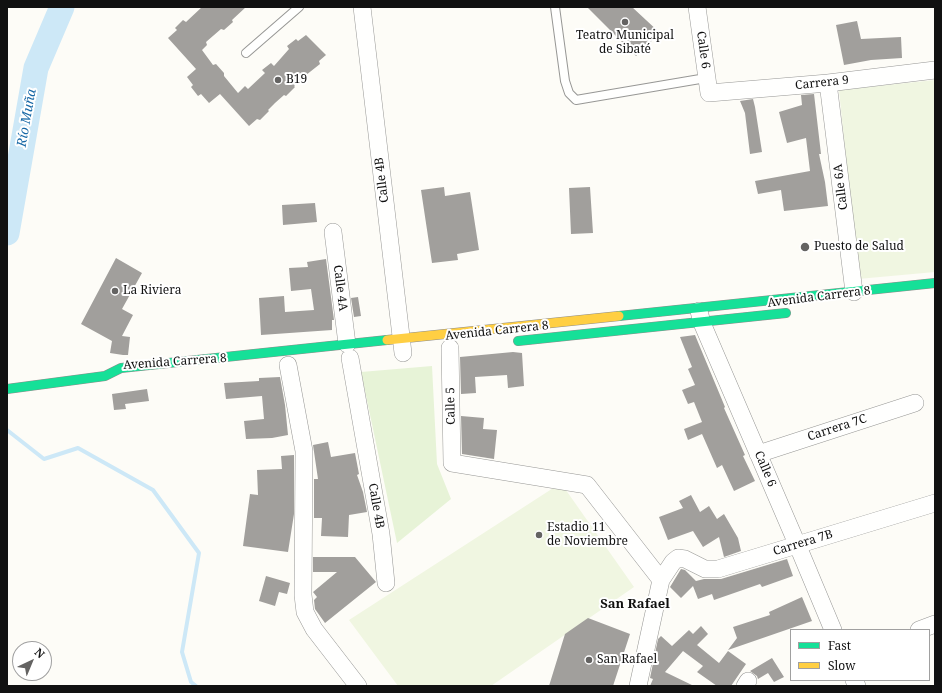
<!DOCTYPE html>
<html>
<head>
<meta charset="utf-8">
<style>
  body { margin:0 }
  #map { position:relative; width:942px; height:693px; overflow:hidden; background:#fdfcf7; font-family:"Noto Serif",serif }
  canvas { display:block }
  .frame { position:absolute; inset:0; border:8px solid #111; pointer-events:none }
  .legend { position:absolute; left:790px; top:629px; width:140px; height:52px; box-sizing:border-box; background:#fff; border:1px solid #a0a0a0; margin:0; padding:5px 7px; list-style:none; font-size:12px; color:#111 }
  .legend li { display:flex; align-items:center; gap:8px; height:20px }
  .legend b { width:20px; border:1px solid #a0a0a0 }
  .north { position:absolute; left:12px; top:641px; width:40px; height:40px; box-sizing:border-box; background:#fff; border:1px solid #a0a0a0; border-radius:50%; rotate:44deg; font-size:11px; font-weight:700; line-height:16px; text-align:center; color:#111 }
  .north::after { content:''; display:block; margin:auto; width:14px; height:18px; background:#646362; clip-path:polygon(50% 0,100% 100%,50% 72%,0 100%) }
</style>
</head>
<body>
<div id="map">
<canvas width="942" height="693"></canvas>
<div class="frame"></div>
<ul class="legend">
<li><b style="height:5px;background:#16e098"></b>Fast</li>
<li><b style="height:5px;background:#ffcf43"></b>Slow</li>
</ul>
<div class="north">N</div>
</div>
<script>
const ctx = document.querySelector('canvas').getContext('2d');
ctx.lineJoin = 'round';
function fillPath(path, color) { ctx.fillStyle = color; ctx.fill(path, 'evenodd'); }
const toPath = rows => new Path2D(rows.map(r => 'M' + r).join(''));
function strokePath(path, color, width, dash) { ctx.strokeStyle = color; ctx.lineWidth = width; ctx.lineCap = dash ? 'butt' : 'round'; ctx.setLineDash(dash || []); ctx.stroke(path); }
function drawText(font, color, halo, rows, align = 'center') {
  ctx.font = font + ' "Noto Serif",serif'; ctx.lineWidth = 4; ctx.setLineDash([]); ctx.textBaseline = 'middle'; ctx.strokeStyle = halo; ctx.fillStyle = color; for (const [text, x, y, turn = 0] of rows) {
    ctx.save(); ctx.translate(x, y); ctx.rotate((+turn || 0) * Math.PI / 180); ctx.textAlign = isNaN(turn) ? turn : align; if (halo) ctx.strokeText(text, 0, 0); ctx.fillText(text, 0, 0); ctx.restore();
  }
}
const green = toPath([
  [432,366,437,464,451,499,397,543,361,372]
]);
const pitch = toPath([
  [935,80,935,272,858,279,839,90],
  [561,483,634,587,491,686,398,686,349,620]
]);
const stream = toPath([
  [7,430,44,459,78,448,153,490,199,553,182,652,191,682,196,686]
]);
const river = toPath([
  [7,233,36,68,62,7]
]);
const building = toPath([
  [202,7,246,7,232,20,233,22,224,30,221,29,206,42,207,45,202,50,213,65,216,64,224,73,224,76,238,93,245,86,248,89,265,73,262,70,271,63,274,66,289,49,287,46,296,39,298,41,306,35,326,55,319,61,320,64,301,79,294,86,295,87,286,96,284,95,275,103,268,110,269,111,260,120,257,119,249,126,220,94,209,103,201,94,198,96,191,87,193,85,187,77,196,69,168,38,177,30,175,28,183,20,186,22],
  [587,7,632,7,660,33,636,56],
  [857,21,861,39,901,37,902,58,871,60,844,65,836,25],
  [814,94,821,154,819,154,825,182,828,206,784,211,781,190,758,194,755,181,810,171,806,138,787,143,779,112,802,105,801,95],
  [753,99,755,107,762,152,750,154,745,113,740,101],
  [444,187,445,196,470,192,479,250,457,254,458,260,432,263,421,190],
  [590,187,593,233,571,234,569,188],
  [315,203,317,222,283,225,282,205],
  [116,258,142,273,122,309,133,315,122,336,130,337,128,355,123,355,110,353,112,341,81,324],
  [326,259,334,320,332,320,332,330,261,335,259,298,284,296,285,312,314,310,311,289,291,291,289,268,308,267,307,262],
  [358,297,361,316,354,317,351,298],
  [695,335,725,407,724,408,745,455,743,456,755,481,734,491,722,465,717,468,702,434,688,440,684,429,702,422,694,402,688,404,682,390,695,385,688,369,692,367,680,337],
  [513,352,522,353,524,386,508,388,507,375,475,377,476,393,461,394,460,357],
  [280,377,285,405,288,435,272,438,246,439,244,421,264,419,262,396,226,399,224,383,259,381,259,378],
  [147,389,149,401,125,404,126,409,114,410,112,394],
  [461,416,484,418,483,429,497,430,494,459,462,454],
  [328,442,331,457,355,453,359,474,357,475,363,492,367,512,349,515,348,537,321,536,322,518,314,518,314,479,318,479,313,445],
  [294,455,294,514,288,552,243,546,250,494,258,495,257,470,282,469,281,456],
  [691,495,700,512,709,506,717,519,724,514,738,538,741,551,724,557,719,537,703,547,693,531,668,540,659,517,683,508,679,501],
  [313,557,355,557,376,582,325,623,315,609,314,600,317,597,313,592,337,572,313,572],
  [787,559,793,576,762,587,760,584,714,600,712,594,698,599,693,586,681,598,670,587,681,569,685,570,696,581,704,579,721,579],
  [266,576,290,583,287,594,279,592,275,606,259,601],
  [802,597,812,621,728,650,737,638,733,627,770,615,769,612],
  [588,618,630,634,613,686,549,686,565,634],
  [701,626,708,634,697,645,719,663,728,651,746,664,731,686,717,686,697,672,703,666,683,651,665,672,694,686,650,686,653,679,650,678,658,639,661,636,672,646,689,630,693,634],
  [772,658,784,677,774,682,768,673,758,679,757,676,750,671]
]);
const lane = toPath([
  [555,7,565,81,569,93,576,100,706,78],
  [246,53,299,7]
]);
const street = toPath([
  [362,7,403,353],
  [697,7,709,93,828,83,935,70],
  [828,83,854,292],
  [333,232,347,344],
  [699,311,702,323,797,544,833,630],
  [450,348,452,463,587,485,661,580],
  [350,358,381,534,386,583],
  [288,365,304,451,303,595,305,612,314,629,358,686],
  [758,454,915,403],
  [919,630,935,624],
  [854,680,857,686],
  [638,686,661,580,673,562,678,558,685,559,705,569,718,569,935,503],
  [745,686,748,681]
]);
const fast = toPath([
  [619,316,935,283],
  [518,341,786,313],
  [7,389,105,376,121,368,387,340]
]);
const slow = toPath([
  [387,340,619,316]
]);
const markers = [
  [625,22,4,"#646362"],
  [278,80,4,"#646362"],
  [805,247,5,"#646362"],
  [115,291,4,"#646362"],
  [539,535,4,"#646362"],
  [589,660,4,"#646362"]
];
const poiNames = [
  ["Teatro Municipal",625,36,"center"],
  ["de Sibaté",625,50,"center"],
  ["B19",286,80],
  ["Puesto de Salud",814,247],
  ["La Riviera",123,291],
  ["Estadio 11",547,528],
  ["de Noviembre",547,542],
  ["San Rafael",597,660]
];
const streetNames = [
  ["Calle 6",703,50,82],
  ["Carrera 9",822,83,-6],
  ["Calle 4B",382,180,-97],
  ["Calle 6A",841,187,-97],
  ["Calle 4A",340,288,83],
  ["Avenida Carrera 8",819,297,-7],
  ["Avenida Carrera 8",497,331,-6],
  ["Avenida Carrera 8",175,362,-4],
  ["Calle 5",451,406,-91],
  ["Carrera 7C",837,428,-18],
  ["Calle 6",765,469,67],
  ["Calle 4B",376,506,80],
  ["Carrera 7B",803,543,-17]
];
const waterNames = [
  ["Río Muña",27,118,-80]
];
const neighbourhoodNames = [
  ["San Rafael",635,604]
];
fillPath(green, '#e7f3d7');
fillPath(pitch, '#f0f6e1');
strokePath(stream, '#cde8f7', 4);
strokePath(river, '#cde8f7', 25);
fillPath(building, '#a19f9c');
strokePath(lane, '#979795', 10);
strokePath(street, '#979795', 18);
strokePath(fast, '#8e8d8b', 10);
strokePath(slow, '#8e8d8b', 10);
strokePath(lane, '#fffffe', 8);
strokePath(street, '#fffffe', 17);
strokePath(fast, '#16e098', 9);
strokePath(slow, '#ffcf43', 9);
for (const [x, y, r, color] of markers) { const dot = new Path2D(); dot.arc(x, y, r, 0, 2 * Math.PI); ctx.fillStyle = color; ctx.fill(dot); strokePath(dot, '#fff', 1.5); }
drawText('12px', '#111', '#fff', poiNames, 'left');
drawText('12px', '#111', '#fff', streetNames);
drawText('italic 13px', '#1768a6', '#fff', waterNames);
drawText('bold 13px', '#111', '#fff', neighbourhoodNames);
</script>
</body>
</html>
